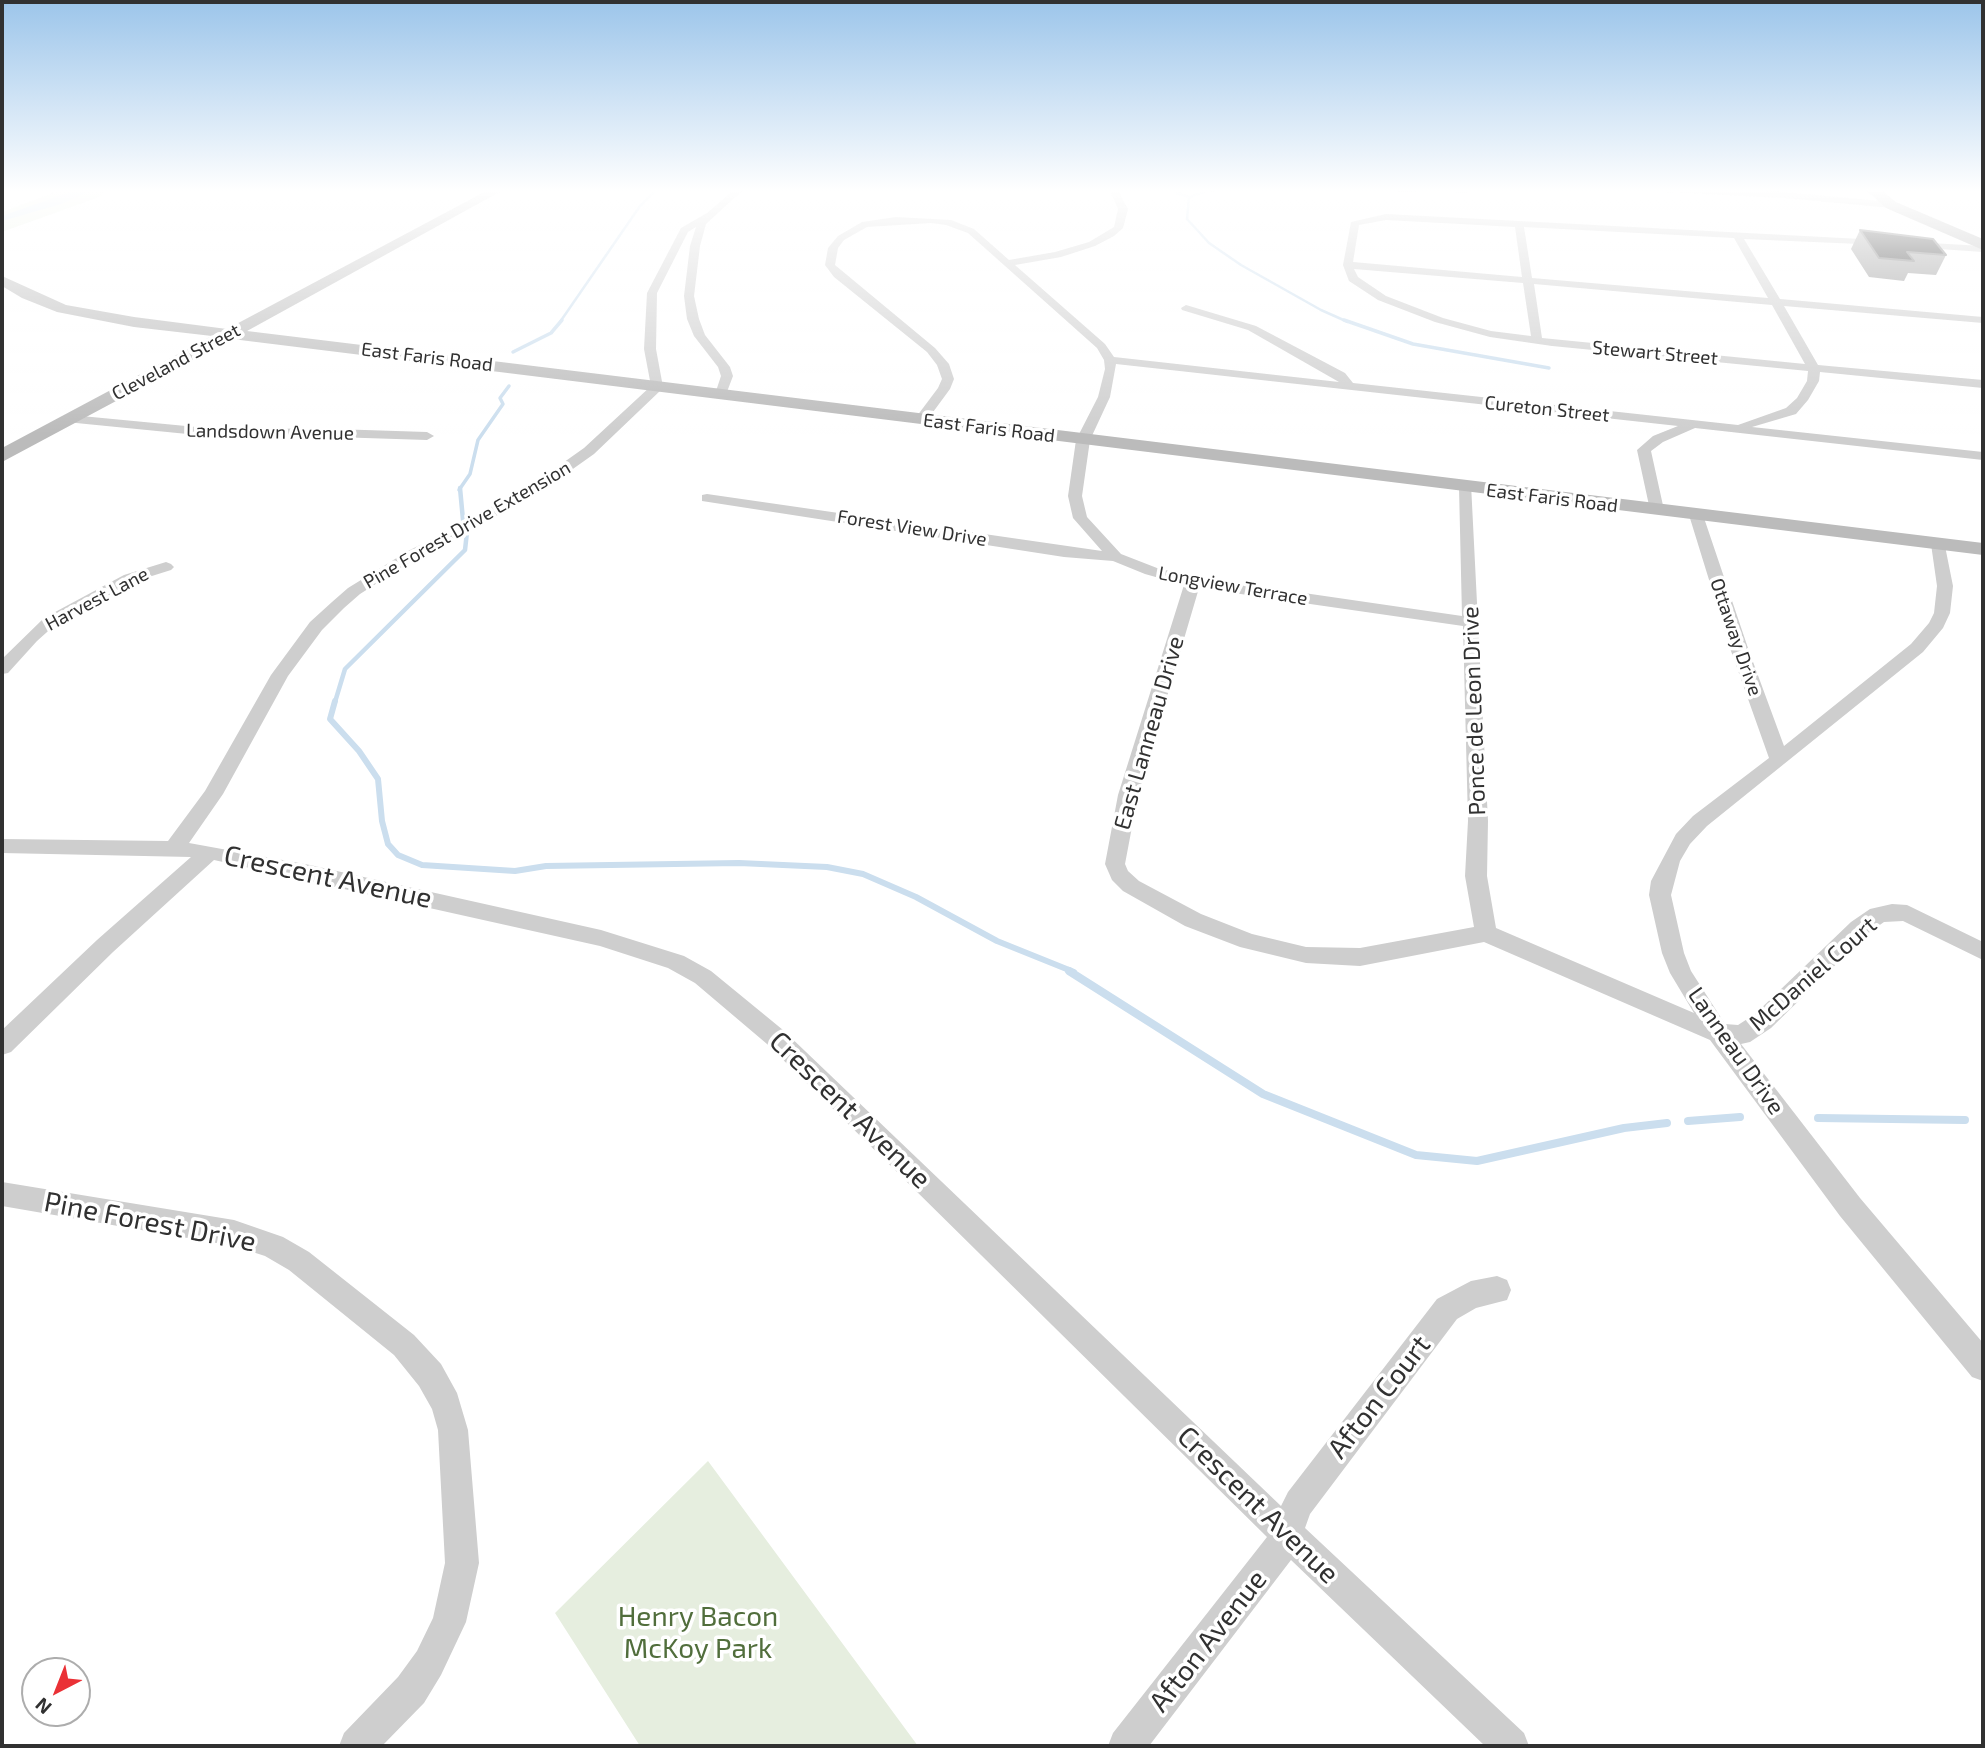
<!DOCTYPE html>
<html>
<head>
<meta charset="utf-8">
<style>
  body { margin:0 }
  #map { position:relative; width:1985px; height:1748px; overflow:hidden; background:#fff; font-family:"Exo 2",sans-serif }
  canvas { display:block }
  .frame { position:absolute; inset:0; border:4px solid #313131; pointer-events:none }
  .north { position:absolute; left:21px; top:1657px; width:70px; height:70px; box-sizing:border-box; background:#fff; border:2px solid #adadad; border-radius:50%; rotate:222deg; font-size:19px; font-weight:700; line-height:28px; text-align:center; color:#313131 }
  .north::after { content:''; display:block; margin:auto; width:24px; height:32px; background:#ea3136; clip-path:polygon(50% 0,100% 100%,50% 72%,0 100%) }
</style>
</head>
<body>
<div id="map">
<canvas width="1985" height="1748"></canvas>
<div class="frame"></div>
<div class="north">N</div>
</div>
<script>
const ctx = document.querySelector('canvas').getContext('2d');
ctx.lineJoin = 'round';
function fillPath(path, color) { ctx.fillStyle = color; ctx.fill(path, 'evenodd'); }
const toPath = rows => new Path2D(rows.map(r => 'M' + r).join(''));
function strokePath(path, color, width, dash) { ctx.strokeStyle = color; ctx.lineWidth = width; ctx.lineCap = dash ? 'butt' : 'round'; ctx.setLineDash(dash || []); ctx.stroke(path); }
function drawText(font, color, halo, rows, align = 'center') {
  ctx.font = font + ' "Exo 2",sans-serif'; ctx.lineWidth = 7; ctx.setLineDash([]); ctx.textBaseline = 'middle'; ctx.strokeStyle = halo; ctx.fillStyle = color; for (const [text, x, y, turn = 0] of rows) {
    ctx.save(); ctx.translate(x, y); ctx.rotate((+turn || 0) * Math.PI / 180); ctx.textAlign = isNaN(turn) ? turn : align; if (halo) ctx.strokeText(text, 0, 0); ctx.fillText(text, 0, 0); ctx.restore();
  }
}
const green = toPath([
  [51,189,111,189,103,191,102,196,2,232,2,212,53,193],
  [708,1461,918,1746,640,1746,555,1613]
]);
const water = toPath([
  [79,189,95,189,61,204,2,221,2,216]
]);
const streamFar4 = toPath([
  [1166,189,1189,197,1210,190,1240,189],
  [1291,189,1342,189],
  [1346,189,1467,191],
  [1189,197,1187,219,1209,243,1241,265,1321,310,1348,322],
  [560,322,640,206,657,189]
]);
const streamFar3 = toPath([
  [1344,320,1413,344,1549,368],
  [513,352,551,333,562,320],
  [459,490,470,474,478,440,503,404,500,398,509,386]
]);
const streamFar2 = toPath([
  [460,488,463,520],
  [335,702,345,669,465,550,467,532]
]);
const streamFar1 = toPath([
  [335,701,330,719,359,751,378,779,382,821,388,844,398,855,422,865,515,871,546,866,739,863,827,867,863,874,916,897,997,941,1074,972]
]);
const stream = toPath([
  [1069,971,1263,1094,1416,1155,1477,1161,1624,1128,1667,1123],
  [1818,1118,1965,1120],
  [1688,1121,1740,1117]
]);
const street = toPath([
  [735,189,744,189,706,224,700,246,694,296,699,319,705,335,730,367,733,376,725,397,721,398,715,394,721,376,718,367,694,336,687,319,684,296,690,246,696,227,688,232,657,293,656,349,663,387,661,390,594,454,570,471,478,527,418,557,360,594,344,608,322,630,288,676,223,794,189,843,310,865,601,930,684,956,711,971,783,1030,1281,1506,1288,1492,1437,1299,1471,1281,1497,1276,1507,1280,1511,1290,1507,1300,1476,1308,1457,1319,1310,1514,1305,1528,1524,1733,1529,1746,1485,1746,1291,1560,1149,1746,1108,1746,1113,1733,1267,1537,767,1044,695,983,668,968,600,946,214,860,113,952,11,1052,2,1055,2,1030,97,940,191,857,2,853,2,839,168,841,205,791,271,675,310,622,332,602,348,588,408,551,468,521,560,465,584,448,651,386,644,349,647,293,681,228,707,213,735,189],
  [1109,189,1117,189,1128,209,1123,228,1114,236,1095,246,1061,257,1015,265,1105,344,1114,357,1339,382,1248,330,1182,310,1181,308,1186,305,1256,326,1345,373,1353,383,1738,425,1786,408,1797,398,1807,381,1808,371,1552,346,1490,337,1435,322,1378,300,1349,281,1343,265,1351,222,1386,214,1880,240,1883,241,1883,245,1744,239,1780,299,1983,317,1983,323,1784,306,1818,365,1983,380,1983,388,1820,372,1819,381,1808,400,1796,414,1752,427,1983,452,1983,460,1695,428,1663,442,1651,451,1664,510,1657,514,1650,510,1637,450,1653,436,1678,426,1116,364,1110,397,1090,440,1082,496,1087,517,1121,554,1157,568,1194,577,1462,616,1459,487,1461,484,1471,484,1488,821,1487,876,1496,928,1694,1013,1670,973,1662,953,1649,895,1651,881,1676,834,1693,816,1769,758,1731,651,1689,515,1696,511,1703,515,1749,651,1784,746,1911,644,1929,623,1934,613,1937,586,1931,544,1939,539,1944,541,1953,586,1950,613,1943,628,1923,652,1707,826,1690,844,1680,861,1671,895,1684,953,1691,971,1725,1024,1738,1025,1755,1014,1851,922,1870,909,1892,904,1907,905,1983,942,1983,960,1903,921,1884,922,1867,934,1771,1028,1750,1042,1741,1044,1860,1198,1983,1343,1983,1381,1972,1377,1840,1216,1710,1040,1484,942,1360,966,1306,963,1240,947,1185,926,1123,891,1112,880,1105,864,1118,795,1184,585,1145,574,1113,561,1064,557,702,501,702,495,707,494,1102,551,1073,518,1068,496,1076,440,1098,397,1105,369,1104,360,1097,348,968,233,946,225,931,223,867,227,844,240,838,248,835,265,935,348,949,364,954,379,950,389,925,423,915,423,914,420,938,388,942,379,937,365,927,352,834,277,825,265,828,248,838,236,862,222,896,217,951,220,974,229,1009,260,1055,252,1089,242,1114,227,1118,209,1109,189],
  [1386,220,1515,227,1522,277,1353,262,1359,225,1386,220],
  [1524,227,1734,238,1768,298,1532,278,1524,227],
  [1354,269,1523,283,1531,336,1491,331,1443,318,1386,296,1358,277,1354,269],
  [1534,284,1772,305,1805,364,1542,338,1534,284],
  [1199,588,1463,626,1468,821,1465,876,1474,927,1360,948,1306,947,1252,934,1201,914,1139,881,1128,871,1125,864,1138,795,1199,588],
  [1662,189,1784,192,1891,202,1896,205,1891,208,1784,198,1666,192,1662,189],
  [1913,242,1983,246,1983,252,1910,247,1910,243,1913,242],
  [71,415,238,431,303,428,427,432,434,436,427,440,303,436,238,439,66,422,65,419,71,415],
  [166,562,171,564,174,567,171,570,136,581,56,624,37,641,8,673,2,674,2,659,44,618,124,575,166,562],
  [2,1182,234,1220,283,1237,309,1252,414,1335,441,1364,457,1393,468,1430,479,1563,466,1622,441,1675,424,1703,382,1746,339,1746,344,1733,398,1677,417,1651,433,1618,445,1563,438,1430,432,1409,419,1386,394,1355,289,1270,265,1256,234,1246,2,1206,2,1182]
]);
const secondary = toPath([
  [490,189,505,189,247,331,1983,543,1983,555,232,339,2,462,2,448,212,336,134,327,57,312,22,298,2,286,2,276,66,305,134,317,227,329,490,189]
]);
const primary = toPath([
  [1865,189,1880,189,1896,202,1983,239,1983,250,1886,208,1865,189]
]);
const wall = toPath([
  [1860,230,1946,255,1936,275,1908,273,1904,281,1869,277,1851,249]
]);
const building = toPath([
  [1860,230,1933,239,1946,255,1907,252,1914,261,1879,258,1860,230]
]);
const farStreetnames = [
  ["Stewart Street",1655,353,5],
  ["East Faris Road",427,357,7],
  ["Cleveland Street",176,362,-28],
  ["Cureton Street",1547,409,6],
  ["East Faris Road",989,428,7],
  ["Landsdown Avenue",270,432,1],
  ["East Faris Road",1552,498,7],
  ["Pine Forest Drive Extension",467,525,-30],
  ["Forest View Drive",912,528,9],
  ["Longview Terrace",1233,586,10],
  ["Harvest Lane",97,599,-28],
  ["Ottaway Drive",1736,637,71]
];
const streetNames = [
  ["Ponce de Leon Drive",1474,711,-92],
  ["East Lanneau Drive",1149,733,-74],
  ["McDaniel Court",1813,974,-41],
  ["Lanneau Drive",1736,1051,55]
];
const nearStreetnames = [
  ["Crescent Avenue",328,877,12],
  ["Crescent Avenue",850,1110,44],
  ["Pine Forest Drive",150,1222,11],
  ["Afton Court",1379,1397,-52],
  ["Crescent Avenue",1258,1505,44],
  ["Afton Avenue",1208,1641,-52]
];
const nearParknames = [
  ["Henry Bacon",698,1617],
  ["McKoy Park",698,1649]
];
fillPath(green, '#e6eedf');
fillPath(water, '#cbdeee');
strokePath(streamFar4, '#cbdeee', 2.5);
strokePath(streamFar3, '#cbdeee', 3.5);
strokePath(streamFar2, '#cbdeee', 4.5);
strokePath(streamFar1, '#cbdeee', 6);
strokePath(stream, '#cbdeee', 8);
fillPath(street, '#cecece');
fillPath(secondary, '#bbb');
fillPath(primary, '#a9a9a9');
fillPath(wall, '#8c8c8c');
fillPath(building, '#181818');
strokePath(building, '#5d5d5d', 2);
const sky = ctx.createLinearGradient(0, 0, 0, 434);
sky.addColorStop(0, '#9cc5ea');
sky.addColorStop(0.44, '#fff');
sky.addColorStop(1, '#ffffff00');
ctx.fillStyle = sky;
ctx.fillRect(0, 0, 1985, 434);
drawText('19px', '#313131', '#fff', farStreetnames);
drawText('23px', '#313131', '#fff', streetNames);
drawText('28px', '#313131', '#fff', nearStreetnames);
drawText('28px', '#516e3c', '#fff', nearParknames);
</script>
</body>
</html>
